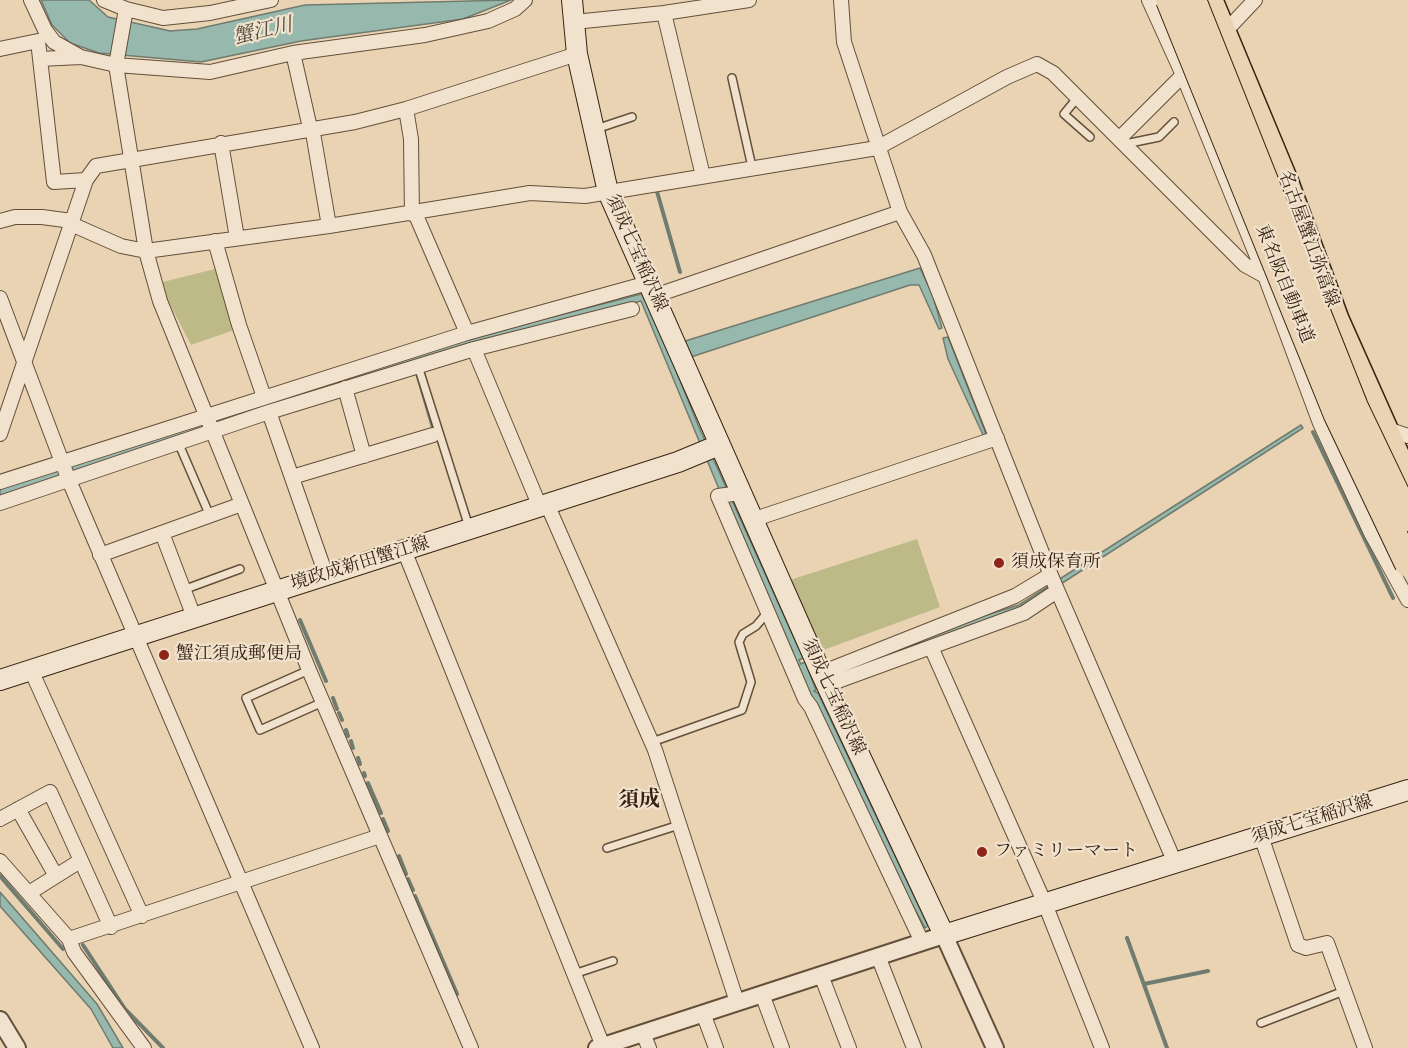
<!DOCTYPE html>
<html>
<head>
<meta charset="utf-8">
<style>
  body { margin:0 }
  canvas { display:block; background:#e9d3b3 }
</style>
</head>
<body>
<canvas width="1408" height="1048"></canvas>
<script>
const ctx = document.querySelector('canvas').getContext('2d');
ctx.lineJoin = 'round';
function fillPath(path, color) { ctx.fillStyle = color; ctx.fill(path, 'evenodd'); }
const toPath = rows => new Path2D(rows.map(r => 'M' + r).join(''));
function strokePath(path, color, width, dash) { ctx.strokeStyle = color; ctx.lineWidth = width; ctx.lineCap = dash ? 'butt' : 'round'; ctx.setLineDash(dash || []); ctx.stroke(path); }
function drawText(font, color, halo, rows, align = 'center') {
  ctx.font = font + ' "IM FELL French Canon","Noto Serif JP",serif'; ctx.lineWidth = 4.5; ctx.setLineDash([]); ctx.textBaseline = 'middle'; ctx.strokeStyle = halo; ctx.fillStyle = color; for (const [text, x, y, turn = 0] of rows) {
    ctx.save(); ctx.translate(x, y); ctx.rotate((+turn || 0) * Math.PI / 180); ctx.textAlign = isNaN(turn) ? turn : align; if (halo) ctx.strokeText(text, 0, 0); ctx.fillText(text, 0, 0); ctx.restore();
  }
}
const green = toPath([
  [219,268,237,329,191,345,159,283],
  [917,539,940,607,818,652,787,581]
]);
const water = toPath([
  [41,0,89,0,108,17,170,31,197,29,305,5,511,0,463,19,301,41,201,62,99,53,70,43,52,25,41,0],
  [920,268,933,296,942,328,939,329,919,285,910,285,691,357,682,342,920,268],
  [645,293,698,425,803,658,799,660,801,664,805,662,816,690,814,691,818,693,928,926,925,928,899,880,817,704,810,697,795,667,799,665,791,658,793,652,719,489,641,301,473,344,59,476,0,501,0,489,69,466,470,338,645,293],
  [948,337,986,434,983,435,948,359,943,338,948,337],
  [1301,425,1303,428,1022,609,832,680,830,675,964,622,1019,605,1301,425],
  [0,892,97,1004,123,1048,113,1048,91,1009,0,906,0,892]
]);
const stream = toPath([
  [656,188,680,272],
  [417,373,434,431],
  [1313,432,1393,598],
  [300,620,326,681],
  [333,698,337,709],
  [339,713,342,720],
  [346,730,348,736],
  [351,741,353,748],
  [358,758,360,764],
  [364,773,365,776],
  [368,783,381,813],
  [383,819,388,831],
  [399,856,406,874],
  [0,876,63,949],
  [408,879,413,890],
  [415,896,457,994],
  [1127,938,1167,1048],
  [83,945,125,1009,163,1048],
  [1144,984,1208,971]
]);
const service = toPath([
  [732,78,752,167],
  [1078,97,1064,114,1090,137],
  [596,129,632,117],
  [1125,144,1159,137,1174,122],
  [418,366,469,527],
  [178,442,210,516],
  [183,590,240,569],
  [309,670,246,698,260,730,323,702],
  [652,742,742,710,751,682,739,642,743,634,756,626,767,613],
  [607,848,679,825],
  [574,974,613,961],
  [1261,1023,1344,991]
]);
const minor = toPath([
  [31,0,45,30,54,42,79,56],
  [104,0,126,9,163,18,210,13,271,0],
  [841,0,844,42,900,212,924,255,1052,578,1175,863],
  [1149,0,1183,75,1265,276],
  [126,9,116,65,146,251,160,301,309,670,471,1048],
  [664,13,703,176],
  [574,22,664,13,749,0],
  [1221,36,1255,0],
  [0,49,38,41,54,182,86,180],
  [293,53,310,128],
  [40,59,81,57,116,65,210,72,293,53,425,35,488,21,515,9,525,0],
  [406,109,411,139,412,214],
  [312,127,329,226],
  [1119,139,1189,69],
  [221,143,237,238],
  [415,213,467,333],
  [0,221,15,217,42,217,72,221],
  [71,224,121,246,146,251,329,226,530,193,585,196,877,148,1007,77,1037,64,1053,73,1245,265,1265,276,1320,423,1371,533,1408,600],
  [215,241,239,325,264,397],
  [654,296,900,212],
  [0,298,68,478,312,1048],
  [474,349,632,309],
  [345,388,364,456],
  [269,412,326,575],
  [1387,429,1408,436],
  [0,434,86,180,96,166,355,122,406,109,577,54],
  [292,477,433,435],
  [0,482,467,333,648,283],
  [740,493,718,496,805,699,811,707,922,942],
  [0,503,269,412,474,349,540,507],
  [547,504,655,750,737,1002],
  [752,520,997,438],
  [162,533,194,617],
  [404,550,603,1046],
  [100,555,242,504],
  [931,647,1045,904,1102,1048],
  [31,670,142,916],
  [821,673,1015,596,1050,575],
  [827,685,1024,613,1057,591],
  [18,809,56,876],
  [0,819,50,792,111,927],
  [1261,836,1298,945,1306,948,1327,943,1365,1048],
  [0,861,69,939,74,952,144,1048],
  [29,893,80,861],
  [69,939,380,836],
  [878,956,914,1048],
  [821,975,849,1048],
  [762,994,782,1048],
  [703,1013,716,1048],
  [643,1033,649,1048]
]);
const tertiary = toPath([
  [0,1020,17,1048],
  [597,1048,944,935,995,1048]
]);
const secondary = toPath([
  [572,0,577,54,608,192,821,673,944,935,1408,790],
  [0,680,678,462,719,445]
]);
const primary = toPath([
  [1212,0,1287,180,1338,319,1408,476]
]);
const motorwayBridge = toPath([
  [1169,0,1337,415,1408,564],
  [1193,0,1355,407,1408,518]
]);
const markers = [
  [999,563,6,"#8f2418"],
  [164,655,6,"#8f2418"],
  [982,852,6,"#8f2418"]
];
const streetNames = [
  ["名古屋蟹江弥富線",1308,239,70],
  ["須成七宝稲沢線",636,253,66],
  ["東名阪自動車道",1284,284,68],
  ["境政成新田蟹江線",360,564,-17],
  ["須成七宝稲沢線",833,697,65],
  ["須成七宝稲沢線",1312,820,-17]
];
const poiNames = [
  ["須成保育所",1011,563],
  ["蟹江須成郵便局",176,655],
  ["ファミリーマート",994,852]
];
const waterNames = [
  ["蟹江川",263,32,-13]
];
const quarterNames = [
  ["須成",639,801]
];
fillPath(green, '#bdba88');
fillPath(water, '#97b8ad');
strokePath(water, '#707c6f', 1.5);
strokePath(stream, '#707c6f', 4);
strokePath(service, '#634f3a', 10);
strokePath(minor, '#634f3a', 16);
strokePath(tertiary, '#634f3a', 20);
strokePath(secondary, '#362311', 22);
strokePath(primary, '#362311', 24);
strokePath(service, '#f1e2ce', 7);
strokePath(minor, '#f1e2ce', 14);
strokePath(tertiary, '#f1e2ce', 16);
strokePath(secondary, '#f1e2ce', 20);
strokePath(primary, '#e9d3b3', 21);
strokePath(motorwayBridge, '#362311', 28, []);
strokePath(motorwayBridge, '#e9d3b3', 26);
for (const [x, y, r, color] of markers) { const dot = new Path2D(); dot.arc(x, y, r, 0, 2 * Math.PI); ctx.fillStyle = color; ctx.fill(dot); strokePath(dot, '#f1e2ce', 2); }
drawText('18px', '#362311', '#f1e2ce', streetNames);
drawText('18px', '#362311', '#f1e2ce', poiNames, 'left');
drawText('italic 20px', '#4e4838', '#f1e2ce', waterNames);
drawText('bold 21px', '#362311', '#f1e2ce', quarterNames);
</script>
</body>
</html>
